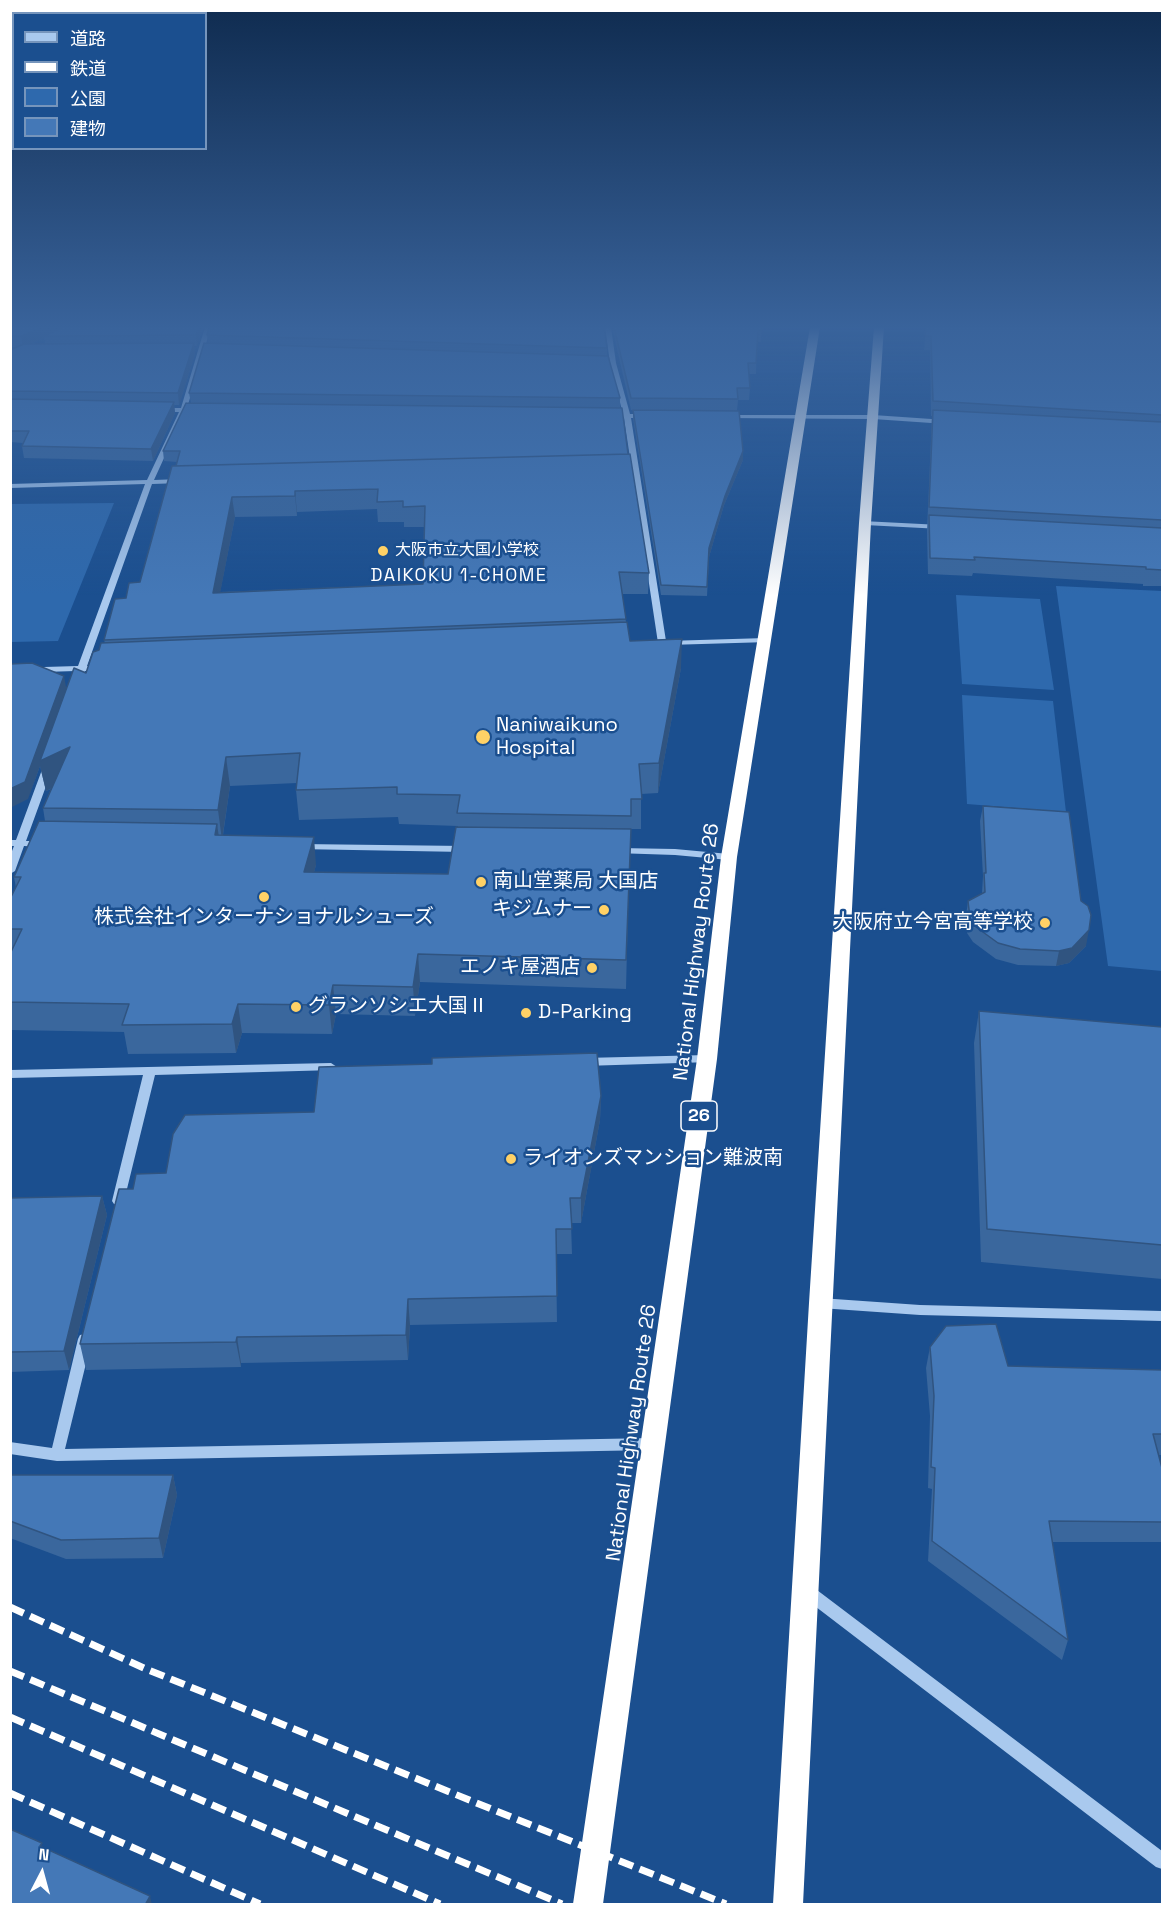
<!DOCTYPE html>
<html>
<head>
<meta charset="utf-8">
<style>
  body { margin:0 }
  #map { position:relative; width:1173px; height:1915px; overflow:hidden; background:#1b4f8f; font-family:"Space Grotesk","Noto Sans JP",sans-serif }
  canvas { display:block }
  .frame { position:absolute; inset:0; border:12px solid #fff; pointer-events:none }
  .legend { position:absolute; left:12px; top:12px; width:195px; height:138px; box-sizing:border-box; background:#1b4f8f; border:2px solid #7695bc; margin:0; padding:8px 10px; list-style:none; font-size:18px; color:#fff }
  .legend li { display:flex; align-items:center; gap:12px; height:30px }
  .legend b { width:30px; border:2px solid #7695bc }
  .north { position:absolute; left:12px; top:1843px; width:60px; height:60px; -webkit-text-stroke:4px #1b4f8f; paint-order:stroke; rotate:6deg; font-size:16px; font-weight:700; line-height:24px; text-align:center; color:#fff }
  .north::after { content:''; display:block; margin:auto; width:21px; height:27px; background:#fff; clip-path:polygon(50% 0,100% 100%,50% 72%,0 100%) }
</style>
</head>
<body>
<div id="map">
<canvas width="1173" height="1915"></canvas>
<div class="frame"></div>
<ul class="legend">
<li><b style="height:8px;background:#a9c9ee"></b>道路</li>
<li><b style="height:8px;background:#fff"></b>鉄道</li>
<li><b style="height:16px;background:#2e69ad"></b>公園</li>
<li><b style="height:16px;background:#4478b7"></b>建物</li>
</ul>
<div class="north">N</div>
</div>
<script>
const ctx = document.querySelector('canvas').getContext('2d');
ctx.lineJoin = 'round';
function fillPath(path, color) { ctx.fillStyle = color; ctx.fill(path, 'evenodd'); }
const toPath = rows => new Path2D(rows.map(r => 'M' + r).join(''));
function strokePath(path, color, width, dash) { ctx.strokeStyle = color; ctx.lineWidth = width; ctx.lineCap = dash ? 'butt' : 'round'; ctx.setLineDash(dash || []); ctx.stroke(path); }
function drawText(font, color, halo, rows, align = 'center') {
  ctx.font = font + ' "Space Grotesk","Noto Sans JP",sans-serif'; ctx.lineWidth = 5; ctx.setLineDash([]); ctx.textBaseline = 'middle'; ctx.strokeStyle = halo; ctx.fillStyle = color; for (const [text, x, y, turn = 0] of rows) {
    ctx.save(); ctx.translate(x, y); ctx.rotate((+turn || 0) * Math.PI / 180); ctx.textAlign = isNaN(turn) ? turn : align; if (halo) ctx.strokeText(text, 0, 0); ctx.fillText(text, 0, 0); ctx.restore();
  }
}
const green = toPath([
  [114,503,58,641,11,642,11,504],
  [1056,586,1162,591,1162,971,1108,966],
  [956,595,1040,599,1054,690,962,684],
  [962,695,1053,701,1066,812,967,804]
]);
const minor = toPath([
  [205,327,211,327,187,408,196,408,199,410,196,412,185,412,154,480,181,479,184,481,181,483,152,484,87,666,101,665,105,668,101,671,85,671,83,675,80,676,77,675,76,671,10,673,10,668,78,666,145,484,10,488,10,484,147,480,179,412,161,412,158,410,161,408,181,408,205,327],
  [605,327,611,327,616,363,630,414,646,414,649,416,646,418,631,418,666,641,766,638,769,638,769,642,668,645,662,645,658,643,624,418,611,418,608,416,611,414,623,414,610,363,605,327],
  [725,415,873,415,946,420,949,422,946,424,873,419,723,418,722,417,725,415],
  [862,521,941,525,945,527,941,529,865,525,862,525,862,521],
  [48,764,53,767,26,841,42,841,47,844,42,847,24,846,15,871,10,874,10,856,14,846,10,846,10,840,16,840,43,767,48,764],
  [300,844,465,846,470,849,465,852,297,849,295,847,297,845,300,844],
  [618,848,675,849,729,854,734,857,729,860,675,855,615,853,613,851,615,849,618,848],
  [707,1055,713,1059,711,1062,584,1066,578,1062,584,1058,707,1055],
  [331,1063,337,1067,335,1070,155,1075,124,1201,122,1204,118,1205,114,1204,112,1201,143,1075,10,1078,10,1070,331,1063],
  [820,1298,920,1305,1162,1311,1162,1321,920,1315,820,1308,815,1306,813,1303,815,1300,820,1298],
  [85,1334,90,1335,92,1339,65,1449,653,1438,658,1440,660,1444,658,1448,653,1450,57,1461,10,1454,10,1442,52,1448,78,1339,80,1335,85,1334],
  [808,1585,813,1587,1162,1851,1162,1869,1156,1867,803,1597,800,1592,803,1587,808,1585]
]);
const highway = toPath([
  [810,327,820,327,737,857,717,1059,603,1904,573,1904,697,1059,721,857,810,327],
  [874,327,884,327,871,523,803,1904,773,1904,809,1303,859,523,874,327]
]);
const rail = toPath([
  [10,1607,146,1669,726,1904],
  [10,1671,562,1904],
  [10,1717,440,1904],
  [10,1793,260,1904]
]);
const wall = toPath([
  [10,327,203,327,197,346,194,346,195,354,179,405,174,405,175,413,153,461,24,458,22,446,23,443,10,442,10,350,18,347,10,347],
  [44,338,45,344,29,344],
  [612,327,762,327,761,342,757,342,756,374,748,374,750,388,749,400,738,400,737,411,631,410],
  [926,327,1162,327,1162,586,1143,586,1143,584,973,573,972,576,928,574,927,531,932,416,931,416,930,350,924,350],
  [207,335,607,348,607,355,620,398,620,408,649,573,648,594,622,594,626,622,630,641,681,668,658,793,641,794,641,829,630,829,626,989,420,982,415,1016,336,1014,332,1034,242,1033,236,1053,128,1054,124,1032,10,1030,10,899,16,888,14,877,45,821,43,808,51,789,46,791,40,766,28,799,66,688,86,673,99,650,105,643,104,640,126,598,140,582,177,462,164,461,163,451,191,403,189,393,208,343],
  [377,509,378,522,404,522,404,527,424,527,423,584,220,592,235,517,297,516,297,512],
  [297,783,296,790,299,820,398,817,399,824,458,826,448,874,314,872,316,865,223,835,230,786],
  [633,410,743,460,724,505,709,557,707,596,661,595,633,418],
  [983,806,1086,946,1069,963,1056,966,1018,965,996,959,973,942,967,933,966,916,968,901,982,893,983,876,980,821],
  [979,1011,1162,1027,1162,1279,981,1262,974,1043],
  [601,1096,600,1120,581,1223,571,1223,572,1254,556,1254,557,1322,410,1325,408,1360,241,1363,241,1367,86,1370,80,1344,133,1189,166,1173,314,1112],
  [102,1196,107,1215,69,1370,10,1372,10,1198],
  [930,1347,1008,1366,1162,1370,1162,1455,1159,1455,1162,1468,1162,1542,1052,1542,1068,1640,1062,1660,928,1561,932,1489,928,1488,930,1416,926,1368],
  [10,1475,173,1475,177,1495,163,1558,66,1559,10,1538]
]);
const shadedWall = toPath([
  [43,327,73,327,44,336,44,338,23,347,21,336],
  [198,327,203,327,197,346,196,335],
  [194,343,195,354,179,405,178,393],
  [174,402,175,413,153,461,151,449],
  [743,451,743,460,724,505,709,557,709,548,725,496],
  [295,491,297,512,297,516,295,496],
  [232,497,235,517,216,614,213,593],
  [682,639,681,668,658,793,659,763],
  [64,676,67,692,70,747,75,777,46,791,40,766,28,799,10,808,10,789],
  [226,757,230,786,222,840,218,810],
  [217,824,221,851,215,835],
  [314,837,316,865,307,900,304,872],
  [1089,930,1086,946,1069,963,1056,966,1059,951],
  [418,954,420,982,415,1016,413,987],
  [333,985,336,1014,332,1034,329,1005],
  [238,1004,242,1033,236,1053,232,1024],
  [601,1096,600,1120,581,1223,581,1198],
  [102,1196,107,1215,69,1370,64,1351],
  [408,1299,410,1325,408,1360,406,1335],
  [237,1337,241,1363,241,1367,236,1342],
  [173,1475,177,1495,163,1558,159,1538],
  [150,1896,152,1905,145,1905]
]);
const building = toPath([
  [10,327,43,327,21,336,10,336,10,327],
  [64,327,198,327,196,335,44,336,64,327],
  [209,327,604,327,607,348,207,335,209,327],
  [614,327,762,327,762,331,758,331,756,363,748,363,750,388,737,388,738,399,631,398,614,327],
  [926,327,1162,327,1162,415,933,401,931,336,925,336,926,327],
  [194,343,178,393,10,391,10,350,24,344,194,343],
  [204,343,608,356,620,398,189,393,204,343],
  [10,399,174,402,151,449,22,446,29,431,10,431,10,399],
  [186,403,622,408,628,454,176,466,180,451,163,451,186,403],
  [633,410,739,411,743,451,725,496,709,548,707,587,661,585,633,410],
  [933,410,1162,422,1162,520,929,507,933,410],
  [630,454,649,573,619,572,626,619,104,640,115,599,126,598,129,583,140,582,172,466,630,454],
  [378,489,377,502,403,501,403,507,425,506,423,584,213,593,232,497,295,496,295,491,378,489],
  [929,515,1162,528,1162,570,1146,569,1146,567,974,557,975,560,930,558,929,515],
  [627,622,630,641,682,639,659,763,639,764,642,799,631,799,631,816,457,813,460,795,397,794,397,787,296,790,300,753,226,757,218,810,43,808,70,747,40,761,74,668,86,673,93,652,99,650,101,643,627,622],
  [32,663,64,676,25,782,10,789,10,664,32,663],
  [983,806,1069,812,1081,901,1088,906,1091,915,1089,930,1072,948,1059,951,1020,949,998,943,976,927,970,918,968,901,985,892,984,873,986,873,983,806],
  [39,821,217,824,215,835,314,837,304,872,448,874,456,827,631,829,626,960,418,954,413,987,333,985,329,1005,238,1004,232,1024,122,1025,129,1004,10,1002,10,954,22,929,10,929,10,899,21,877,14,877,39,821],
  [979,1011,1162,1027,1162,1245,987,1229,979,1011],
  [597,1053,601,1096,581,1198,570,1198,572,1229,556,1229,557,1296,408,1299,406,1335,237,1337,236,1342,80,1344,119,1189,133,1189,136,1174,166,1173,173,1134,185,1115,314,1112,319,1067,432,1064,432,1058,597,1053],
  [102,1196,64,1351,10,1352,10,1198,102,1196],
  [996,1324,1008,1366,1162,1370,1162,1434,1153,1434,1162,1468,1162,1522,1049,1521,1068,1640,932,1541,935,1468,931,1467,934,1396,930,1347,946,1326,996,1324],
  [10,1475,173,1475,159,1538,61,1540,10,1521,10,1475],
  [10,1829,42,1843,40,1846,150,1896,145,1905,10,1905,10,1829]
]);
const markers = [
  [383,551,6,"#ffd166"],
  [483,737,8,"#ffd166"],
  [481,882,6,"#ffd166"],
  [264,897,6,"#ffd166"],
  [604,910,6,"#ffd166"],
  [1045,923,6,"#ffd166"],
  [592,968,6,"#ffd166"],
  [296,1007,6,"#ffd166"],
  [526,1013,6,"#ffd166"],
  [511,1159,6,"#ffd166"]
];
const farPoinames = [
  ["大阪市立大国小学校",395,551]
];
const farNeighbourhoodnames = [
  ["DAIKOKU 1-CHOME",459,576]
];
const shields = [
  [699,1116,36]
];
const shieldNames = [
  ["26",699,1116]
];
const poiNames = [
  ["Naniwaikuno",496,726],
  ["Hospital",496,749],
  ["南山堂薬局 大国店",493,882],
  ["キジムナー",592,910,"right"],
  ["株式会社インターナショナルシューズ",264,918,"center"],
  ["大阪府立今宮高等学校",1033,923,"right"],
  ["エノキ屋酒店",580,968,"right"],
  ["グランソシエ大国Ⅱ",308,1007],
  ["D-Parking",538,1013],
  ["ライオンズマンション難波南",523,1159]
];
const streetNames = [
  ["National Highway Route 26",697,952,-83],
  ["National Highway Route 26",632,1433,-82]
];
fillPath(green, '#2e69ad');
fillPath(minor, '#a9c9ee');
fillPath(highway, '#fff');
strokePath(rail, '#fff', 7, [15, 7]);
fillPath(wall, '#3a679d');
fillPath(shadedWall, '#305480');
fillPath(building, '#4478b7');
strokePath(building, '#305480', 1.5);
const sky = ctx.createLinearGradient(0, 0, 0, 596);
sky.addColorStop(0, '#0f2b4f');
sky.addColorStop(0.55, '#39639b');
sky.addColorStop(1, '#39639b00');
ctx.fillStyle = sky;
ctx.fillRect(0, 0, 1173, 596);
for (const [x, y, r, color] of markers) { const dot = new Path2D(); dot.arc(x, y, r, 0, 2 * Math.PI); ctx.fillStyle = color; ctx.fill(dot); strokePath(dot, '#1b4f8f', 2); }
drawText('16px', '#fff', '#1b4f8f', farPoinames, 'left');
ctx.letterSpacing = '1.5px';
drawText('18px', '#fff', '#1b4f8f', farNeighbourhoodnames);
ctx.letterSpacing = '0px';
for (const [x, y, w] of shields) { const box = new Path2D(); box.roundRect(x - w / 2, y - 15, w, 30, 4.5); ctx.fillStyle = '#1b4f8f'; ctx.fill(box); strokePath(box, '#fff', 1.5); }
drawText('bold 18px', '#fff', null, shieldNames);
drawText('20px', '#fff', '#1b4f8f', poiNames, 'left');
drawText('20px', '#fff', '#1b4f8f', streetNames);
</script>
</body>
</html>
